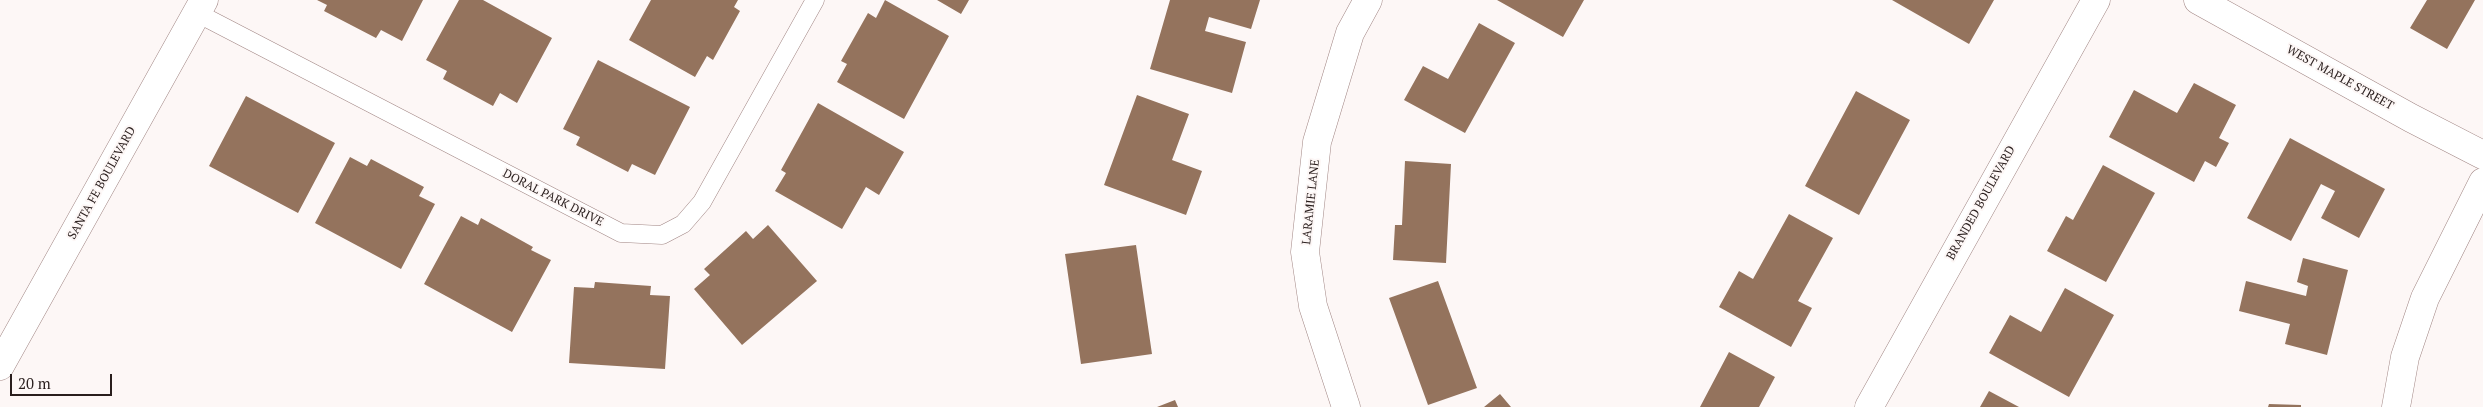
<!DOCTYPE html>
<html>
<head>
<meta charset="utf-8">
<style>
  body { margin:0 }
  #map { position:relative; width:2483px; height:407px; overflow:hidden; background:#fdf7f6; font-family:"PT Serif",serif }
  canvas { display:block }
  .scale { position:absolute; left:10px; top:374px; width:102px; height:22px; box-sizing:border-box; border:2px solid #291e1d; border-top:0; padding-left:6px; font-size:15px; line-height:18px; white-space:nowrap; color:#291e1d; -webkit-text-stroke:4px #fdf7f6; paint-order:stroke }
</style>
</head>
<body>
<div id="map">
<canvas width="2483" height="407"></canvas>
<div class="scale">20 m</div>
</div>
<script>
const ctx = document.querySelector('canvas').getContext('2d');
ctx.lineJoin = 'round';
function fillPath(path, color) { ctx.fillStyle = color; ctx.fill(path, 'evenodd'); }
const toPath = rows => new Path2D(rows.map(r => 'M' + r).join(''));
function strokePath(path, color, width, dash) { ctx.strokeStyle = color; ctx.lineWidth = width; ctx.lineCap = dash ? 'butt' : 'round'; ctx.setLineDash(dash || []); ctx.stroke(path); }
function drawText(font, color, halo, rows, align = 'center') {
  ctx.font = font + ' "PT Serif",serif'; ctx.lineWidth = 4; ctx.setLineDash([]); ctx.textBaseline = 'middle'; ctx.strokeStyle = halo; ctx.fillStyle = color; for (const [text, x, y, turn = 0] of rows) {
    ctx.save(); ctx.translate(x, y); ctx.rotate((+turn || 0) * Math.PI / 180); ctx.textAlign = isNaN(turn) ? turn : align; if (halo) ctx.strokeText(text, 0, 0); ctx.fillText(text, 0, 0); ctx.restore();
  }
}
const building = toPath([
  [317,0,423,0,402,41,381,30,376,38,324,11,327,5],
  [459,0,483,0,552,38,517,103,500,93,493,106,443,79,447,71,426,60],
  [651,0,738,0,734,7,740,11,713,60,707,56,695,77,629,40],
  [885,0,949,36,904,119,837,82,847,64,841,61,868,13,876,18],
  [937,0,969,0,961,14],
  [1170,0,1260,0,1251,29,1209,17,1205,31,1246,42,1232,93,1150,69],
  [1497,0,1584,0,1563,37],
  [1892,0,1994,0,1969,44],
  [2427,0,2475,0,2447,49,2410,28],
  [1479,23,1515,43,1465,133,1404,100,1423,66,1448,79],
  [598,60,690,107,655,175,632,164,628,172,576,145,580,137,563,129],
  [2194,83,2236,105,2219,138,2229,143,2216,167,2205,161,2194,182,2109,137,2134,90,2177,113],
  [1856,91,1910,120,1859,215,1805,186],
  [1137,95,1189,114,1172,160,1202,171,1186,215,1104,185],
  [246,96,335,143,298,213,209,166],
  [818,103,904,152,879,195,866,187,842,229,775,191,786,173,781,170],
  [2290,138,2385,189,2359,238,2321,218,2335,191,2321,184,2291,241,2247,218],
  [350,157,367,166,371,159,424,187,419,196,435,204,401,269,315,223],
  [1405,161,1451,164,1446,263,1393,260,1395,225,1402,225],
  [2103,165,2155,193,2106,282,2047,251,2066,216,2073,220],
  [1789,214,1833,238,1798,301,1812,308,1791,347,1719,307,1739,271,1753,279],
  [461,216,478,225,481,218,533,247,531,250,551,260,512,332,424,284],
  [768,225,817,281,742,345,694,289,710,275,704,269,746,231,753,239],
  [1136,245,1152,354,1081,364,1065,254],
  [2303,258,2348,270,2327,355,2285,344,2290,324,2239,311,2246,281,2306,296,2308,286,2297,282],
  [1438,281,1477,388,1428,405,1389,298],
  [595,282,651,286,650,295,670,296,665,369,569,363,574,287,594,288],
  [2065,288,2114,315,2069,397,1989,353,2010,315,2041,332],
  [1729,352,1775,377,1759,407,1700,407],
  [1989,391,2019,407,1980,407],
  [1500,394,1511,407,1484,407],
  [1175,400,1178,407,1157,407],
  [2269,404,2301,405,2301,407,2268,407]
]);
const lane = toPath([
  [197,13,621,233,662,235,683,224,702,202,815,0]
]);
const street = toPath([
  [2198,0,2411,118,2483,155],
  [0,366,204,0],
  [1346,407,1313,306,1305,252,1317,142,1350,33,1368,0],
  [1869,407,2096,0],
  [2396,407,2405,357,2425,298,2483,182]
]);
const streetNames = [
  ["WEST MAPLE STREET",2340,78,29],
  ["SANTA FE BOULEVARD",102,183,-61],
  ["DORAL PARK DRIVE",553,198,27],
  ["LARAMIE LANE",1311,202,-84],
  ["BRANDED BOULEVARD",1981,203,-61]
];
fillPath(building, '#94735d');
strokePath(lane, '#a18684', 19);
strokePath(street, '#a18684', 29);
strokePath(lane, '#fff', 18);
strokePath(street, '#fff', 28);
drawText('12px', '#291e1d', '#fdf7f6', streetNames);
</script>
</body>
</html>
